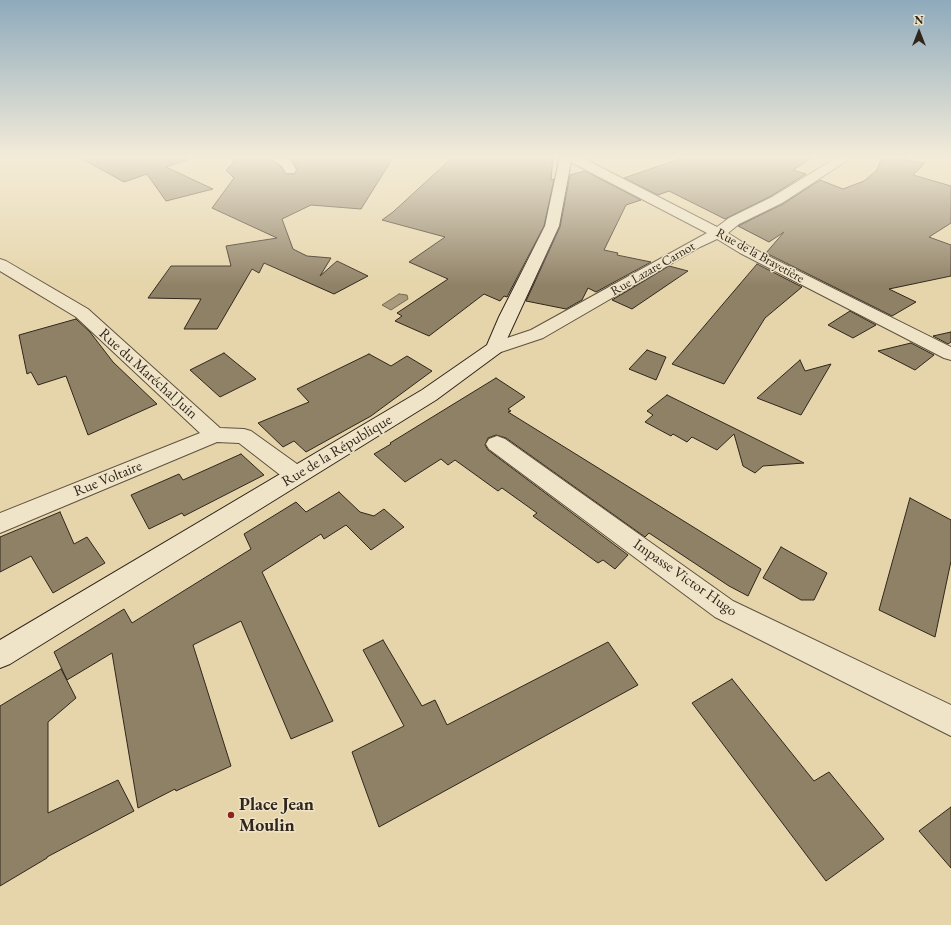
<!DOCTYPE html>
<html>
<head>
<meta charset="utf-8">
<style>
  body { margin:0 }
  #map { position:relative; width:951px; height:925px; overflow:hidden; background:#e6d5aa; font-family:"EB Garamond",serif }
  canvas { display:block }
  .north { position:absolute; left:899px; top:12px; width:40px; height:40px; -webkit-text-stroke:3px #efe4c8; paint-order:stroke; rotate:0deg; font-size:11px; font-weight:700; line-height:16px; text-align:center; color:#31261c }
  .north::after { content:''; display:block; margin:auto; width:14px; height:18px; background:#31261c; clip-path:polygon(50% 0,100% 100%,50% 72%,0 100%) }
</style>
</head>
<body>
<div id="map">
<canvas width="951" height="925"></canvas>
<div class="north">N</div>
</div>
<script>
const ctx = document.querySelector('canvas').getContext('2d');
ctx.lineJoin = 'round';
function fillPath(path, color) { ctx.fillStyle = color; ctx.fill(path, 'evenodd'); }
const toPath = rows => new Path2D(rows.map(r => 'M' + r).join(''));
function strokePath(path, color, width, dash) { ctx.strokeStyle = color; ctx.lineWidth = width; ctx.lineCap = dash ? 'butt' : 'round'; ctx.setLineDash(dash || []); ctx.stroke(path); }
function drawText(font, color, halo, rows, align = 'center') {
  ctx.font = font + ' "EB Garamond",serif'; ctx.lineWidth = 3; ctx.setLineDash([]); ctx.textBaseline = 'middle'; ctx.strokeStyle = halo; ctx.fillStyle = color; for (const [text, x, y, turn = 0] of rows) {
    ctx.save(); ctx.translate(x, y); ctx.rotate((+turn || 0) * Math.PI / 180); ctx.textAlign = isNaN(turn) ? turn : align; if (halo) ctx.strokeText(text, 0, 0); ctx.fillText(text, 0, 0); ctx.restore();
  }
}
const water = toPath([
  [399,294,407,295,408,299,391,310,382,305,399,294]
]);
const building = toPath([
  [77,156,186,156,187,160,166,167,213,189,166,201,147,174,124,182,77,156],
  [233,156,267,156,281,167,286,174,294,174,297,169,292,160,286,156,394,156,361,209,311,205,282,219,293,249,307,256,331,258,320,276,337,261,368,276,334,294,264,263,259,273,252,269,217,329,184,329,201,299,148,298,171,266,231,266,226,246,277,238,212,208,234,178,226,170,233,163,233,156],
  [454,156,553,156,551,180,554,179,544,226,507,297,504,296,500,301,484,294,429,336,395,321,402,316,397,313,448,279,409,262,445,237,382,220,393,212,454,156],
  [688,156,815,156,793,170,806,174,771,196,725,219,669,191,658,195,624,178,688,156],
  [882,156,925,163,913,175,951,186,951,223,929,237,951,245,951,276,889,289,916,302,892,316,766,253,784,232,769,242,738,226,783,204,820,180,843,189,864,181,877,170,882,156],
  [585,171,641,200,626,205,604,250,618,253,617,255,651,262,596,292,588,288,582,300,566,309,526,301,560,227,570,175,585,171],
  [757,264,802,287,765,318,724,384,672,364,757,264],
  [669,266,688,271,632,309,612,300,669,266],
  [850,311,876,325,853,338,828,325,850,311],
  [76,319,90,332,113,362,157,404,88,435,66,376,38,385,31,372,27,374,19,335,76,319],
  [951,332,951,342,948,344,933,336,951,332],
  [911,343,934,355,915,370,878,351,911,343],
  [647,350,666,357,656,380,629,369,647,350],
  [224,353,256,379,220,397,190,370,224,353],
  [369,354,391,366,407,356,432,371,371,416,306,452,294,441,283,447,258,423,309,402,297,389,369,354],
  [800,360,805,371,831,364,801,415,757,398,800,360],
  [496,378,525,397,508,409,511,411,508,412,761,569,748,596,729,586,649,533,645,537,506,438,496,435,488,438,485,445,488,450,628,555,615,569,603,560,598,563,533,516,537,513,502,488,498,491,455,460,448,465,441,459,405,482,374,454,391,444,390,443,496,378],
  [667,395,738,430,804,463,763,466,755,473,743,466,734,434,717,450,692,437,687,442,673,434,671,436,645,422,653,415,647,411,667,395],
  [241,454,264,475,184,516,182,513,149,529,131,495,179,474,183,480,241,454],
  [339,492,360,512,374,516,384,509,404,527,371,550,346,525,324,539,321,534,262,572,333,721,291,739,241,621,193,645,231,766,176,791,175,789,138,808,112,653,67,680,54,652,124,609,132,623,251,549,244,534,296,502,306,512,339,492],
  [910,498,951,520,951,561,935,637,879,610,910,498],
  [60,512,74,544,87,537,105,563,53,593,31,556,0,572,0,537,60,512],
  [781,547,827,573,814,600,801,600,763,578,781,547],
  [383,640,422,706,435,700,447,725,608,642,638,685,379,827,352,752,404,726,363,650,383,640],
  [61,669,76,698,48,722,48,813,118,780,134,811,47,857,47,858,0,886,0,706,61,669],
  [732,679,814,781,829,772,884,839,826,881,692,703,732,679],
  [951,807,951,868,919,831,951,807]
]);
const minor = toPath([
  [268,156,283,156,291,161,296,170,294,173,286,173,282,166,268,156],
  [563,156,579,156,717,227,729,218,772,197,839,156,854,156,782,203,739,224,728,233,750,247,951,347,951,360,944,358,740,253,717,239,700,247,543,338,495,354,489,352,486,348,489,344,531,330,707,233,565,159,563,156],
  [0,259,6,261,88,309,220,428,244,429,251,431,304,469,307,475,304,481,296,483,288,481,239,443,217,442,0,533,0,513,200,433,76,317,0,271,0,259],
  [497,436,505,439,733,601,951,705,951,736,715,617,489,449,486,444,489,439,497,436]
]);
const secondary = toPath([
  [560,156,572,156,559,226,501,352,436,400,10,664,0,668,0,640,422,390,487,345,499,317,545,226,560,156]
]);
const markers = [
  [231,815,4,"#8f2418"]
];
const farStreetnames = [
  ["Rue de la Brayetière",760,256,29],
  ["Rue Lazare Carnot",653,269,-30]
];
const streetNames = [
  ["Rue du Maréchal Juin",148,374,42],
  ["Rue de la République",337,451,-31],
  ["Rue Voltaire",108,479,-22],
  ["Impasse Victor Hugo",685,578,35]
];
const nearPoinames = [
  ["Place Jean",239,805],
  ["Moulin",239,826]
];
fillPath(water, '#a89a7a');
strokePath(water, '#786c54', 1);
fillPath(building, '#8f8166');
strokePath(building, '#31261c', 1);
strokePath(minor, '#5e5240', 2);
strokePath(secondary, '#31261c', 2);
fillPath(minor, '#efe4c8');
fillPath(secondary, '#efe4c8');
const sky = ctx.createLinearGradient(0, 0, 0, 286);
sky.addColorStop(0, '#8eaabc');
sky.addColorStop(0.55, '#f4ecd9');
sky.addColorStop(1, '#f4ecd900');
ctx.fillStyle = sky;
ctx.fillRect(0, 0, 951, 286);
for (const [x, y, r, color] of markers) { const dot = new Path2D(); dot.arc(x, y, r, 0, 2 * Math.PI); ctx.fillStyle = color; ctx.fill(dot); strokePath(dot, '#efe4c8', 1.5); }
drawText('13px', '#31261c', '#efe4c8', farStreetnames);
drawText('15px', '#31261c', '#efe4c8', streetNames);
drawText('bold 18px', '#31261c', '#efe4c8', nearPoinames, 'left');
</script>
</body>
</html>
